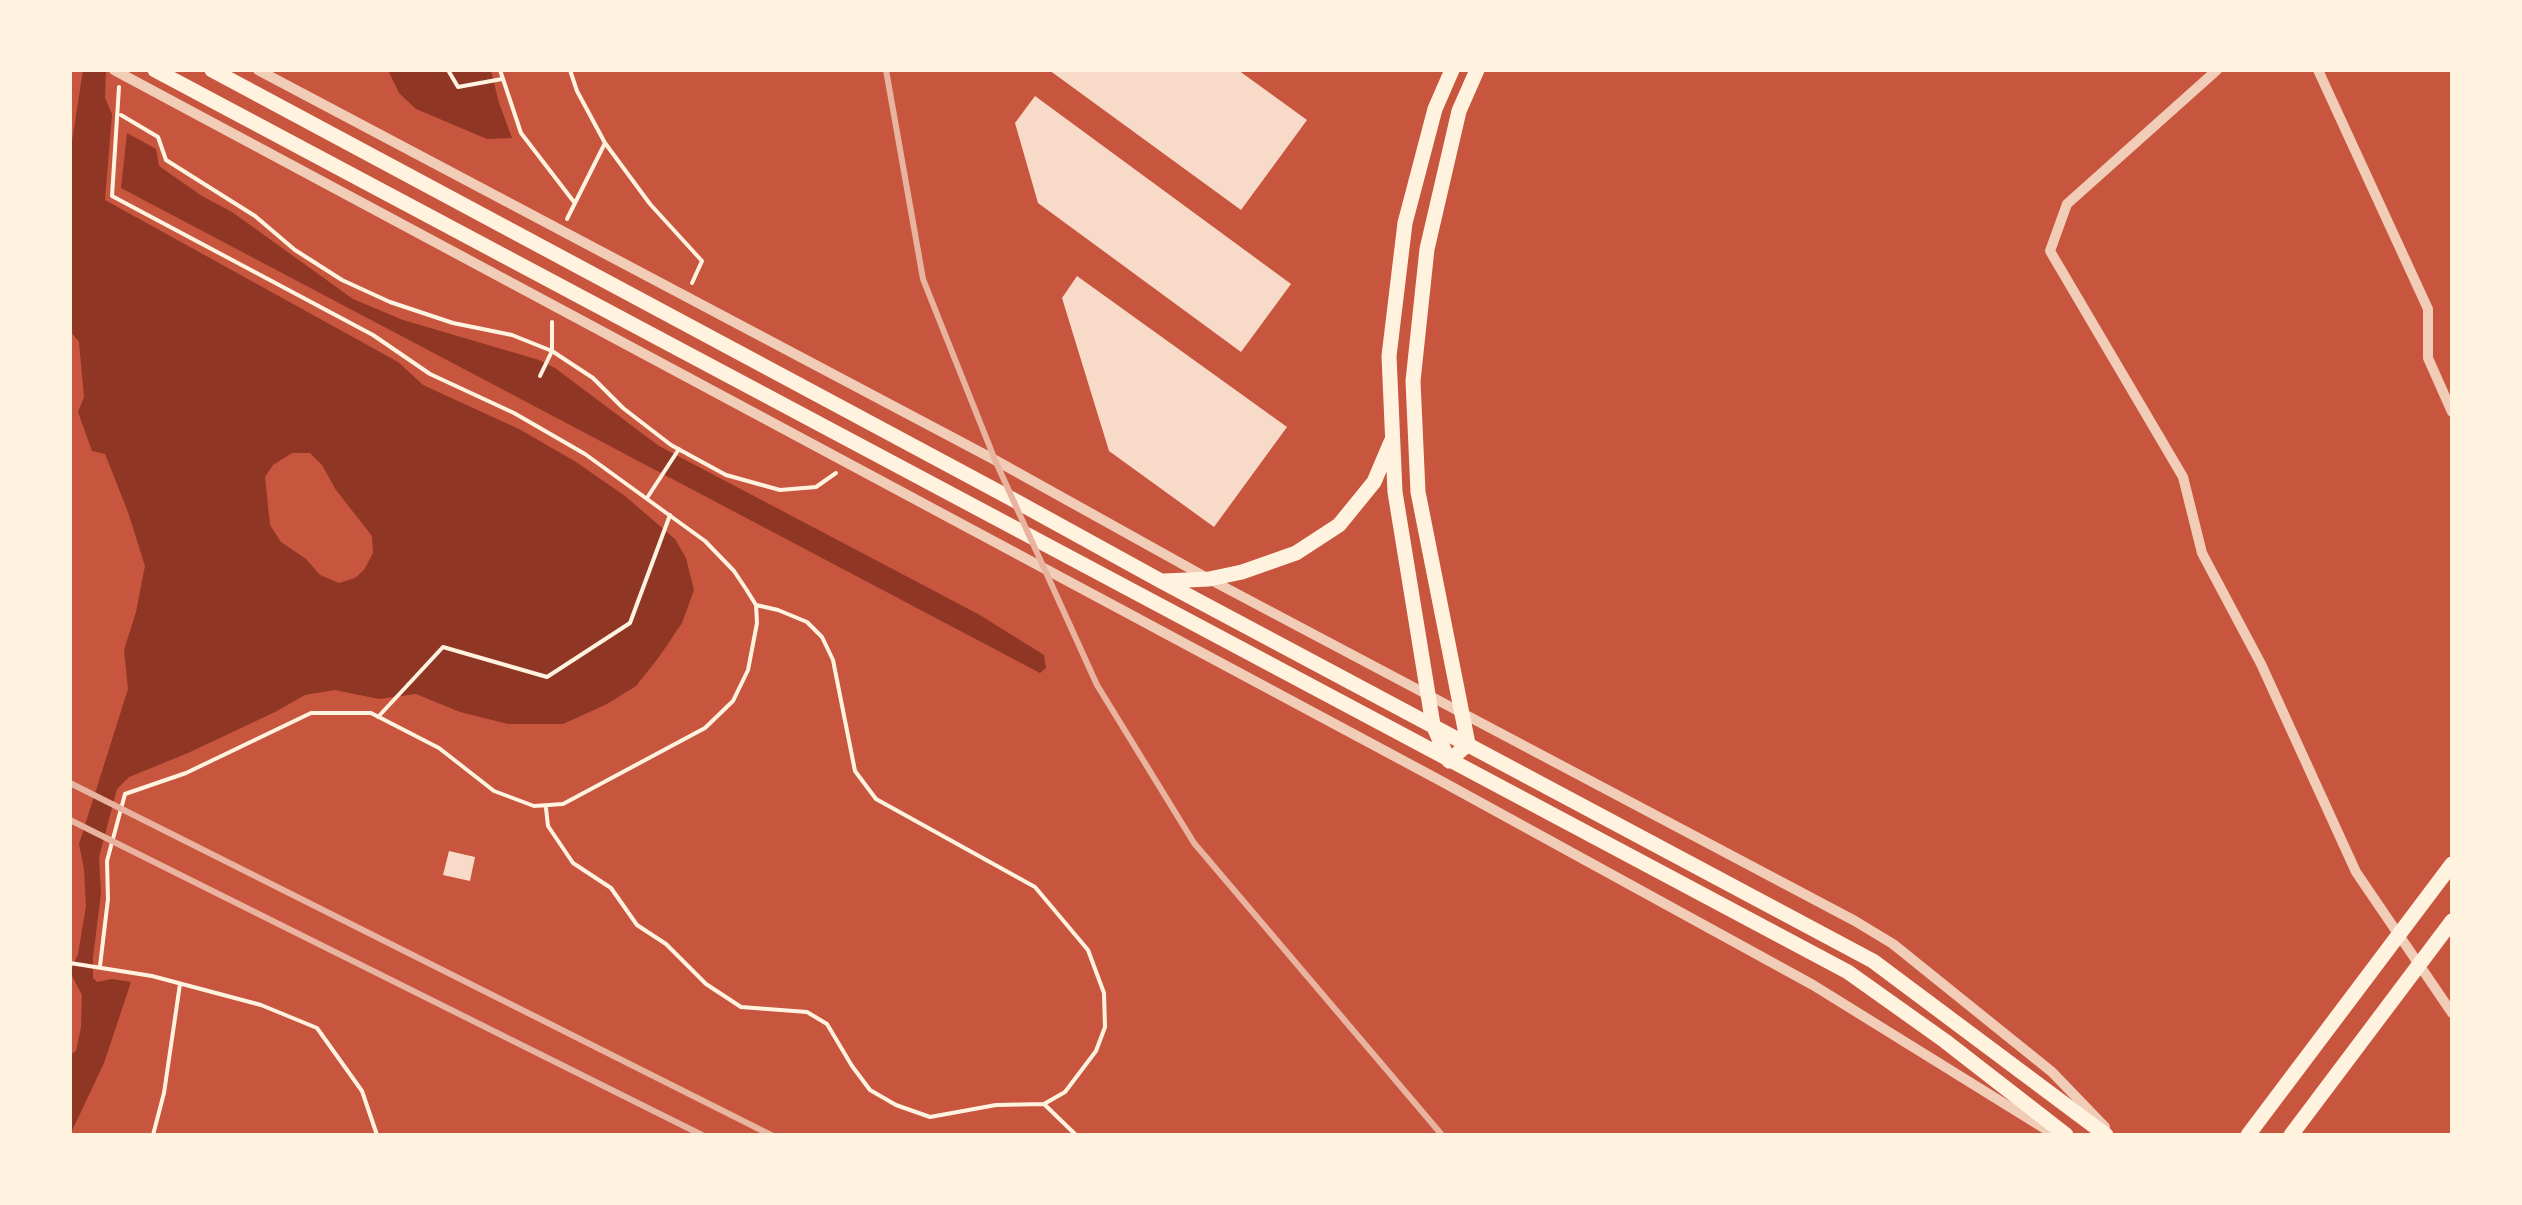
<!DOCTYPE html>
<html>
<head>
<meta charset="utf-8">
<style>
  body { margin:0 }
  #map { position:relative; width:2522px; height:1205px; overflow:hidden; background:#c8553d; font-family:Barlow,sans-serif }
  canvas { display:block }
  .frame { position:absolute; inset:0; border:72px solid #fff3e0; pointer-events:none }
</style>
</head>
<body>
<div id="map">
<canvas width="2522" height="1205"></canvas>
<div class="frame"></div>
</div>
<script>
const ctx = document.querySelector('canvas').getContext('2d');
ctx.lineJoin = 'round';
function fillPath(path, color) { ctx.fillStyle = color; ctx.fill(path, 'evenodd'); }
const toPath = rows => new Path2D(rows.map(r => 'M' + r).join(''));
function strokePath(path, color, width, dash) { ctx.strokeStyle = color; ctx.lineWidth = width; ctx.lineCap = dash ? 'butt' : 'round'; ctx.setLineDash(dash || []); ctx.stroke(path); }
const water = toPath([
  [83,70,106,70,105,98,112,114,105,200,398,362,423,385,519,429,576,462,625,496,675,539,686,558,694,590,682,623,659,657,636,686,607,704,563,724,508,724,460,712,416,694,379,699,335,690,305,695,275,712,188,753,129,777,117,789,99,857,101,893,93,957,93,978,97,982,112,979,131,982,104,1063,70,1135,70,1055,76,1051,81,1027,82,995,70,972,78,954,86,906,84,869,79,844,128,689,124,650,136,612,145,566,128,512,105,454,92,451,78,412,84,397,79,342,70,331,70,154],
  [292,453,310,453,322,465,336,490,372,536,373,553,364,570,355,578,339,583,320,575,306,559,281,542,270,525,265,477,273,465],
  [388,70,491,70,499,103,512,138,487,139,416,109,399,93],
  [127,133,156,149,159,166,202,196,232,212,353,299,403,320,539,360,555,368,659,446,978,614,1044,655,1046,668,1040,673,121,188]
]);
const building = toPath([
  [1049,70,1238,70,1307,120,1241,210],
  [1035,96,1291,284,1241,352,1038,203,1015,123],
  [1077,276,1287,427,1214,527,1109,451,1062,298],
  [449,851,475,857,470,881,443,875]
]);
const path = toPath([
  [448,70,458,87,502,79],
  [500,70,521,133,574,202],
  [570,70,577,91,605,143,650,204,702,261,692,283],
  [121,115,158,137,166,160,255,216,295,250,342,280,390,302,453,323,512,335,552,351,593,378,623,408,671,445,726,475,780,490,816,487,836,473],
  [567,219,605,143],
  [540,376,552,351,552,322],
  [647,498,679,449],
  [378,717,443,647,547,677,630,623,670,515],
  [546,808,548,826,573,863,611,888,637,925,666,944,706,984,741,1007,807,1012,827,1024,852,1066,870,1090,896,1105,930,1117,996,1105,1044,1104,1065,1092,1096,1051,1105,1027,1104,993,1088,950,1035,887,876,799,855,771,833,660,822,637,807,622,778,610,756,605],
  [70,963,152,976,261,1005,317,1028,362,1091,377,1135],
  [100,966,108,899,107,861,125,794,186,773,311,713,371,713,439,748,494,791,534,806,563,804,705,728,733,701,748,670,757,623,756,605,746,589,734,571,705,541,585,454,514,413,430,374,373,335,112,196,119,87],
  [1044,1104,1076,1135],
  [153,1135,164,1093,180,984]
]);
const minor = toPath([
  [114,70,1441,781,1813,985,2055,1135],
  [258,70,995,460,1209,579,1855,921,1893,944,2052,1072,2105,1127],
  [2217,70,2067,204,2050,251,2183,477,2202,553,2261,664,2356,872,2452,1013],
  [2318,70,2428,309,2428,358,2452,412]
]);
const secondary = toPath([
  [155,70,1848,972,1945,1041,2066,1135],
  [212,70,1012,499,1161,581,1873,961,2106,1135],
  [1452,70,1435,109,1405,223,1389,356,1395,492,1433,725,1449,761,1468,744,1418,492,1413,381,1427,249,1459,111,1477,70],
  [1164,581,1209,579,1242,572,1296,553,1339,525,1374,482,1391,442],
  [2248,1135,2452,864],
  [2291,1135,2452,921]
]);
const rail = toPath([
  [886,70,923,279,995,460,1097,685,1194,843,1442,1135],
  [70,783,771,1135],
  [70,820,702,1135]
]);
fillPath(water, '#8f3625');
fillPath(building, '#f7dbc8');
strokePath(path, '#fff3e0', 4);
strokePath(minor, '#f1ccb7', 10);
strokePath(secondary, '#fff3e0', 15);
strokePath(rail, '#e9b49f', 6);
</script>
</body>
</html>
